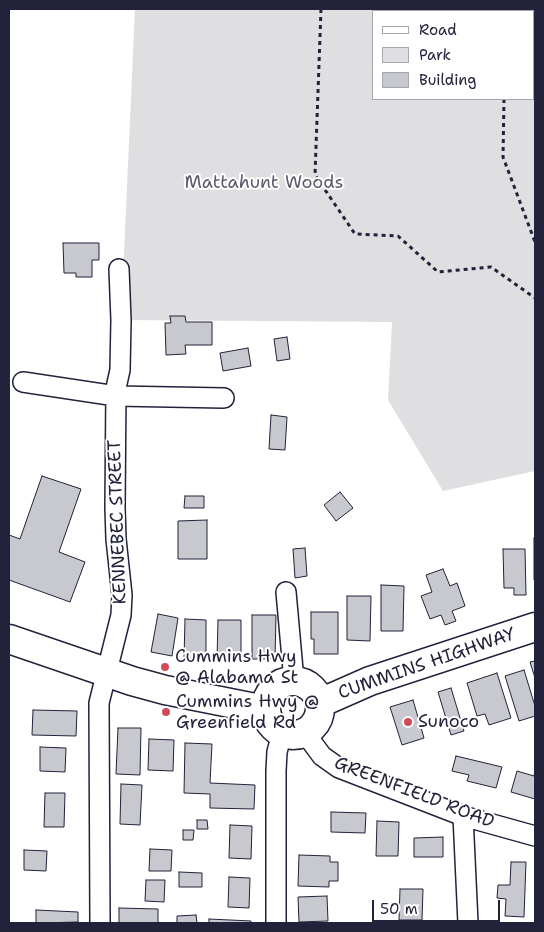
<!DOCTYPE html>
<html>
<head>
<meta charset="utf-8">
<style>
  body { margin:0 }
  #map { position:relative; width:544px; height:932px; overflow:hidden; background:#fff; font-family:"Shantell Sans",sans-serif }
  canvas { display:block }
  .frame { position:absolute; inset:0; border:10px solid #22223b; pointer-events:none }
  .legend { position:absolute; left:372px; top:10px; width:162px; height:90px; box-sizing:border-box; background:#fff; border:1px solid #a7a7b1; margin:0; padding:6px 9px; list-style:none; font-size:15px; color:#22223b }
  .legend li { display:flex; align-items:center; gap:10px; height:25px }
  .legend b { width:25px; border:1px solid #a7a7b1 }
  .scale { position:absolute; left:372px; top:900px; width:128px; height:22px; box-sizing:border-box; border:2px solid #22223b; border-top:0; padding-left:6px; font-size:15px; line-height:18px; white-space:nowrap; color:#22223b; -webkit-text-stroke:4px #fff; paint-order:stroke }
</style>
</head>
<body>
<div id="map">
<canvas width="544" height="932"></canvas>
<div class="frame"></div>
<ul class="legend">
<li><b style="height:6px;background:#fff"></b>Road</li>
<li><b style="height:14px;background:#dfdfe2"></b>Park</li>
<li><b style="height:14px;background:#c8c8cf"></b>Building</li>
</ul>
<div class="scale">50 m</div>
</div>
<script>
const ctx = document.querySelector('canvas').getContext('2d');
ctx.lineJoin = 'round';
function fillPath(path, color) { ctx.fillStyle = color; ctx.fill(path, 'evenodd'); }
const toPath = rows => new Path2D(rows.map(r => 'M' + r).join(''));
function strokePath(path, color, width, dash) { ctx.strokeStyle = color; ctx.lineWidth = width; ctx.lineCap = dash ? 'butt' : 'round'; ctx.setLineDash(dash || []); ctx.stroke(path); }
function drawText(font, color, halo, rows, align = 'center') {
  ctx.font = font + ' "Shantell Sans",sans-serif'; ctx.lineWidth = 4; ctx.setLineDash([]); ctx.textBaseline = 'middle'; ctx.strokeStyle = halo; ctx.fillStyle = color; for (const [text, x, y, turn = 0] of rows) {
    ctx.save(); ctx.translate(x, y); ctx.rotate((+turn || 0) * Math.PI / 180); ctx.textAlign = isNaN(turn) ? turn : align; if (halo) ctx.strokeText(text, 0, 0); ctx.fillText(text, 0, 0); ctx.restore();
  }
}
const green = toPath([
  [135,9,535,9,535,471,443,491,388,400,392,322,121,320],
  [373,11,533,11,533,99,373,99]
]);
const building = toPath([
  [63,243,99,243,99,260,92,260,92,277,76,277,76,273,64,273,63,243],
  [170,316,185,316,186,322,212,322,212,345,185,345,186,354,166,355,165,323,171,323,170,316],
  [287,337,290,359,277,361,274,339,287,337],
  [248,348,251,366,223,371,220,353,248,348],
  [271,415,287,417,285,450,269,449,271,415],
  [42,476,81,489,59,552,85,562,70,602,9,580,9,535,20,539,42,476],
  [340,492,353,508,336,521,324,505,340,492],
  [185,496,204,496,204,508,184,508,185,496],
  [207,520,207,559,178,559,178,521,207,520],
  [534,538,535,538,535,580,534,580,534,538],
  [305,548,307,576,295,578,293,549,305,548],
  [503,549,525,549,526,595,514,595,514,588,504,588,503,549],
  [443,569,450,586,457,583,465,606,452,611,456,621,445,625,441,615,430,619,421,596,432,592,426,575,443,569],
  [381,585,404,586,403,631,381,631,381,585],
  [347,596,371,596,370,641,347,640,347,596],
  [311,612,338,612,338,654,314,654,314,639,311,639,311,612],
  [158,614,178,618,172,656,151,652,158,614],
  [252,615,276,615,275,659,252,659,252,615],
  [185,619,206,620,206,659,184,659,185,619],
  [218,620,241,620,241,659,217,659,218,620],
  [535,661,535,678,530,662,535,661],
  [524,670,535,706,535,716,519,721,505,676,524,670],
  [497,673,511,718,489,725,485,714,477,716,467,683,497,673],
  [451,688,464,731,451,735,438,692,451,688],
  [413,700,424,738,402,745,390,707,413,700],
  [33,710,77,711,76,736,32,735,33,710],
  [118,728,141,728,140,775,116,774,118,728],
  [149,739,174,740,173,771,148,770,149,739],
  [185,743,212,744,210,783,255,785,254,809,210,808,210,794,184,793,185,743],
  [40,747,66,748,65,772,40,771,40,747],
  [456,756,502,767,496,788,467,781,469,775,452,771,456,756],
  [535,770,535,799,511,792,517,771,534,776,535,770],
  [121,784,142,785,140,825,120,824,121,784],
  [45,793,65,793,64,827,44,827,45,793],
  [331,812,366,813,365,833,331,832,331,812],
  [197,820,207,820,208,829,197,829,197,820],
  [377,821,399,822,398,856,376,856,377,821],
  [230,825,252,826,251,859,229,858,230,825],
  [183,830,194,830,193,840,183,840,183,830],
  [443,837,443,857,414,857,414,838,443,837],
  [150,849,172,850,171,871,149,871,150,849],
  [24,850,47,851,46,871,24,870,24,850],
  [299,855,330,856,330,862,338,862,338,881,329,881,329,887,298,886,299,855],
  [511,862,526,862,524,917,505,916,506,899,497,898,498,885,510,885,511,862],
  [179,872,202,873,202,887,179,887,179,872],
  [229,877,250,878,249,908,228,907,229,877],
  [146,880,165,880,164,902,145,901,146,880],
  [400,889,423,889,422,920,399,920,400,889],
  [327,896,328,921,299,922,298,897,327,896],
  [119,908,158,909,158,923,119,923,119,908],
  [36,910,78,912,78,922,36,923,36,910],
  [196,915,197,923,177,923,177,916,196,915],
  [209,919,251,921,251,923,209,923,209,919]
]);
const path = toPath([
  [321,9,315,175,355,234,398,236,438,272,491,267,535,298],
  [505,11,505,9],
  [504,99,503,157,535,242]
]);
const street = toPath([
  [23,382,116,396,224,398],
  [286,592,294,681],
  [305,733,322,756,339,768,463,816,535,836],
  [463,816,468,923],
  [100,923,99,703,121,615,122,595,116,539,115,508,116,388,120,370,121,320,119,269],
  [276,923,276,771,277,752,282,733]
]);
const primary = toPath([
  [9,639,132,681,165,690,265,710],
  '266 708a27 27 0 1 1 54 0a27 27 0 1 1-54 0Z',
  [320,703,370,681,535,627]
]);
const markers = [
  [165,667,5,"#d1495b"],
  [166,712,5,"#d1495b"],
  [408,722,5,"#d1495b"]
];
const parkNames = [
  ["Mattahunt Woods",264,183]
];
const streetNames = [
  ["KENNEBEC STREET",118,522,-92],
  ["CUMMINS HIGHWAY",427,664,-19],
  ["GREENFIELD ROAD",414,793,21]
];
const poiNames = [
  ["Cummins Hwy",175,657],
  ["@ Alabama St",175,678],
  ["Cummins Hwy @",176,702],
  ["Greenfield Rd",176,723],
  ["Sunoco",418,722]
];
fillPath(green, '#dfdfe2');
fillPath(building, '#c8c8cf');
strokePath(building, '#22223b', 1);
strokePath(street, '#22223b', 22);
strokePath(primary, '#22223b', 31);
strokePath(path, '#22223b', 3, [4, 4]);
strokePath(street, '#fff', 19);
strokePath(primary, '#fff', 28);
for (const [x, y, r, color] of markers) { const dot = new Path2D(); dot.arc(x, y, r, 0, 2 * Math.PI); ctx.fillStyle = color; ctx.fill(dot); strokePath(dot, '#fff', 2); }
drawText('18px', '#5b5b6d', '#fff', parkNames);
drawText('18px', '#22223b', '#fff', streetNames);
drawText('18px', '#22223b', '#fff', poiNames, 'left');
</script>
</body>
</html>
